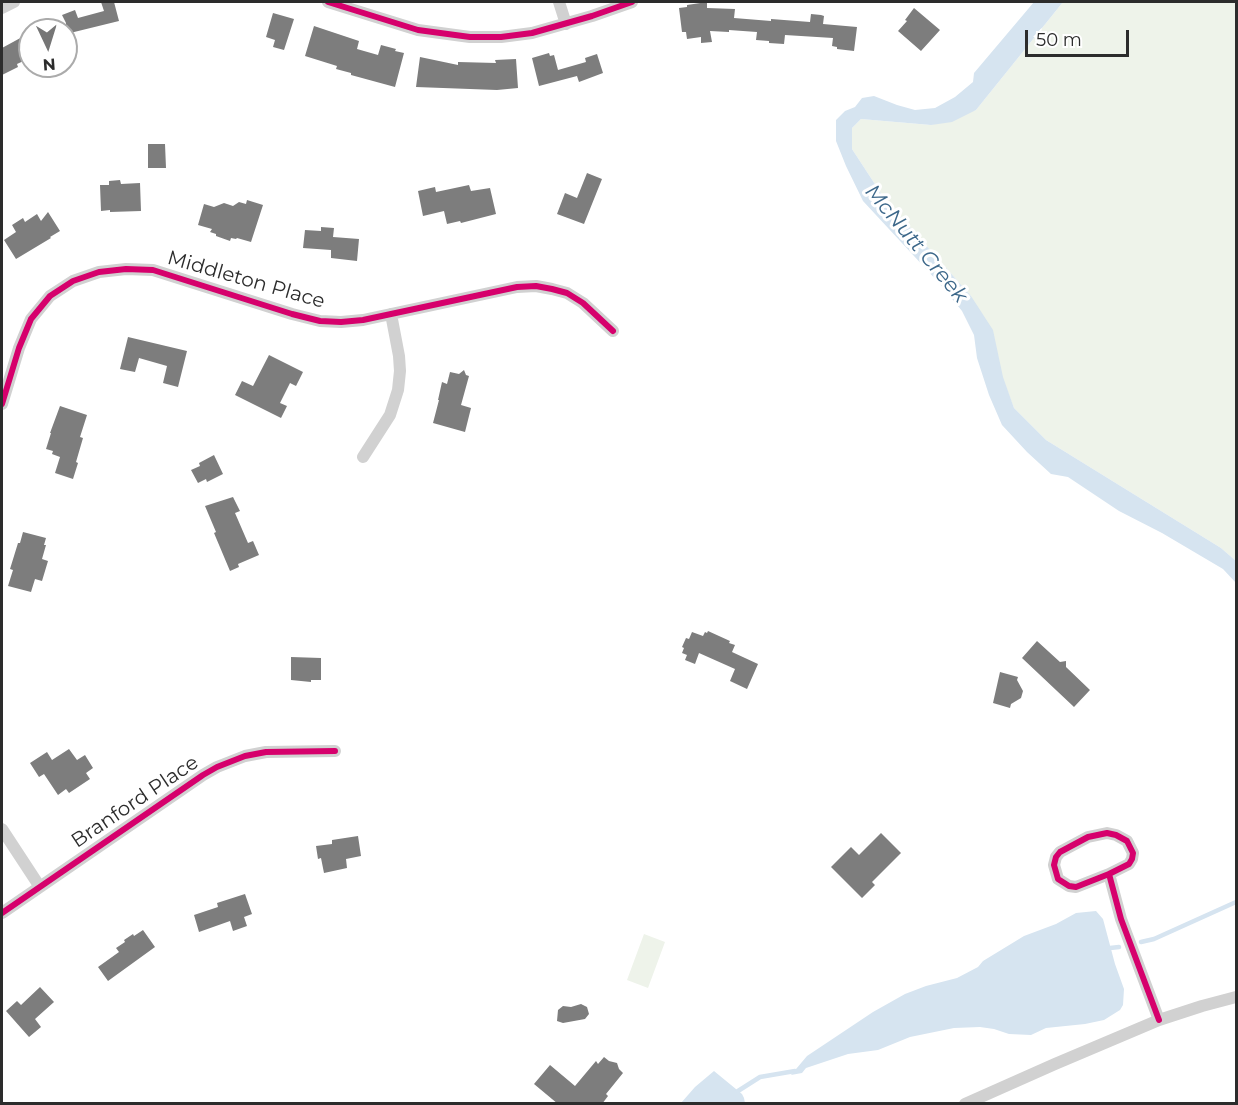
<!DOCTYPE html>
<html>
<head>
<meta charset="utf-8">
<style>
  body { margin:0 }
  #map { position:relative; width:1238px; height:1105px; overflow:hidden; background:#fff; font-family:Montserrat,sans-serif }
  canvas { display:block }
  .frame { position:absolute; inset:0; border:3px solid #2c2c2c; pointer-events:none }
  .north { position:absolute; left:18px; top:18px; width:60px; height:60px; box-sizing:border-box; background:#fff; border:2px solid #ababab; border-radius:50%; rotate:176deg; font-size:16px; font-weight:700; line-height:24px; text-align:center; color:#2c2c2c }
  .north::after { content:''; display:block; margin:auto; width:21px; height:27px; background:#767676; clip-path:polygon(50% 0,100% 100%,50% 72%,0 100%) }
  .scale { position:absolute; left:1025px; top:30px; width:104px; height:27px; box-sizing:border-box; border:3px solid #2c2c2c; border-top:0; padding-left:8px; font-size:18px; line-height:21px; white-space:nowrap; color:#2c2c2c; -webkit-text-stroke:4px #fff; paint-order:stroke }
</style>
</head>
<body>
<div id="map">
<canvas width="1238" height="1105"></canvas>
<div class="frame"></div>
<div class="north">N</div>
<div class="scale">50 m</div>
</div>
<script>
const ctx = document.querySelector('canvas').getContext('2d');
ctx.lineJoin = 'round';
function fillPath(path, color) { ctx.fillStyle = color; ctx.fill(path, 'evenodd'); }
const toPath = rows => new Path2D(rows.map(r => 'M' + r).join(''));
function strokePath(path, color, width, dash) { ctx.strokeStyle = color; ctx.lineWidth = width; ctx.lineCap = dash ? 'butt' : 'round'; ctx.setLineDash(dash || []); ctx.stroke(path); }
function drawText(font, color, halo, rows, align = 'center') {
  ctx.font = font + ' Montserrat,sans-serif'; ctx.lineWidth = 6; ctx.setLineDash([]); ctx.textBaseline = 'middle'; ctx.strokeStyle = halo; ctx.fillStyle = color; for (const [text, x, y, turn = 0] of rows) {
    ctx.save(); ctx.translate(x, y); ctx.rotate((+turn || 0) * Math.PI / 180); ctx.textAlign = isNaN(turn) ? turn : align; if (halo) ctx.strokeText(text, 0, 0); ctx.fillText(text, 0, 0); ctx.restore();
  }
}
const green = toPath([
  [1063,2,1236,2,1236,561,1221,548,1046,440,1014,408,971,296,884,198,852,149,852,128,861,119,931,125,976,110],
  [644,934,665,942,648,988,627,980]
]);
const water = toPath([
  [1034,2,1063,2,976,110,952,122,931,125,861,119,852,128,852,149,884,198,971,296,993,330,1003,377,1014,408,1046,440,1221,548,1236,561,1236,583,1223,569,1162,533,1119,511,1068,477,1051,474,1027,452,1002,425,989,395,977,358,974,335,962,311,939,283,863,201,846,166,836,141,836,120,845,111,855,107,862,98,874,96,897,105,915,110,935,108,955,97,973,82,974,73],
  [1096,911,1103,919,1115,964,1124,989,1123,1005,1120,1010,1104,1020,1085,1024,1046,1028,1031,1035,1009,1034,994,1029,980,1027,954,1028,910,1037,878,1050,848,1054,806,1068,802,1073,791,1075,807,1056,873,1012,905,994,926,986,957,978,978,967,983,961,1024,936,1056,924,1076,913],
  [714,1071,742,1094,744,1098,745,1103,681,1103,695,1087]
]);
const stream = toPath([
  [1141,942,1154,939,1236,902],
  [1110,948,1119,947],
  [738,1091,760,1077,795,1071]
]);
const building = toPath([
  [101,2,114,2,119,21,66,34,66,23,62,15,75,10,78,18,104,11],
  [707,2,707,8,735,9,734,18,771,21,771,19,810,22,811,14,821,15,824,16,823,24,857,27,854,51,837,49,837,47,832,46,833,38,785,35,784,44,769,43,769,41,756,40,757,32,729,30,729,32,710,31,712,42,701,43,701,37,687,39,686,32,682,32,679,8,687,7,687,5],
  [914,8,940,30,921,51,898,31,907,21,905,20],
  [273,13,294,19,284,50,273,47,275,40,266,37],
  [314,26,359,41,357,49,378,55,381,45,396,49,395,51,404,53,395,87,351,75,351,73,336,69,337,66,305,56],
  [30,35,30,58,17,64,18,67,2,75,2,48,24,36,25,38],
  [549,53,550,56,554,55,558,70,586,62,585,58,597,54,603,73,579,82,577,76,539,86,532,58],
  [420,57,458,65,458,62,496,63,495,60,516,59,518,88,497,90,416,87],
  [148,144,165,144,166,168,148,168],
  [587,173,602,179,584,224,557,214,565,193,577,198],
  [120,180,121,184,140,183,141,211,110,212,110,210,101,211,100,185,109,185,109,181],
  [469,185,471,191,490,188,496,214,461,223,460,221,447,224,444,211,423,216,418,191,435,187,436,192],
  [247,200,263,205,251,242,237,238,236,239,231,238,230,241,216,236,216,234,210,232,212,229,198,225,204,204,214,207,224,203,233,206,239,202,246,204],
  [48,212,60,231,50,237,51,238,16,259,4,240,16,232,12,225,23,218,25,222,37,214,41,221],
  [321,227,334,228,333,237,359,239,357,261,331,258,331,250,303,248,305,230,321,231],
  [128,337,187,351,178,387,163,383,167,366,139,358,135,372,120,369],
  [269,355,303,372,296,386,290,383,280,403,287,406,281,418,235,395,242,381,253,386],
  [464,370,466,375,469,376,461,405,471,408,465,432,433,423,439,400,438,400,442,382,447,384,450,372,459,374],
  [60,406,87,415,80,437,83,438,76,462,78,463,73,479,55,473,60,457,52,454,53,451,46,449,51,433,50,433],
  [214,455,223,474,207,482,206,479,198,483,191,470,200,466,199,463],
  [233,497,240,511,235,513,248,543,253,541,259,555,238,564,239,567,230,571,214,533,216,532,205,506],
  [23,532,46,538,44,545,46,545,42,559,48,561,42,581,35,579,31,592,8,586,13,570,10,569,18,543,20,543],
  [708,631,730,641,729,643,735,645,732,652,758,664,747,689,730,681,735,669,699,653,695,664,685,660,687,655,682,653,684,648,682,647,686,638,689,639,692,632,703,636,705,632,707,633],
  [1037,641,1060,662,1066,661,1066,667,1090,690,1074,707,1022,658],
  [291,657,321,658,321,680,311,680,311,682,291,680],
  [1000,672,1018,677,1017,680,1023,691,1021,698,1011,704,1010,708,993,703],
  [69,749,77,760,85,755,93,768,86,773,90,779,69,793,66,789,58,795,44,774,39,777,30,763,47,752,52,760],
  [881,833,901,853,872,882,875,885,862,898,831,867,851,847,859,855],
  [358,836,361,856,346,859,347,868,324,873,321,858,318,859,316,846,332,844,332,840],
  [245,894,252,914,244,917,247,926,233,931,230,921,199,932,194,915,218,907,217,903],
  [143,930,155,947,108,981,98,967,119,952,116,948,125,942,124,940,133,934,134,936],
  [40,987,54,1002,35,1019,41,1027,29,1037,6,1011,17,1001,21,1005],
  [581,1004,587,1007,589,1014,585,1019,563,1023,557,1021,558,1010,563,1006,571,1007],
  [604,1057,609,1061,617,1063,619,1069,623,1073,606,1094,608,1096,602,1104,558,1104,534,1084,550,1065,575,1086,596,1061,598,1064]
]);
const minor = toPath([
  [328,2,418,30,470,37,501,37,532,33,592,16,632,2],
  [559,2,566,24],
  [2,8,14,2],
  [2,404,19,348,31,319,50,296,73,281,99,272,126,269,153,270,292,314,320,321,341,322,363,320,517,287,536,286,552,289,567,293,583,303,613,331],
  [363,457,390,415,398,390,400,371,399,356,391,314],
  [2,829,40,887],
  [1109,874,1076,887,1069,886,1058,879,1054,865,1056,857,1060,852,1088,837,1107,833,1116,835,1127,841,1133,853,1132,859,1129,864,1109,874,1121,919,1159,1020],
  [2,913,203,775,217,767,245,756,266,752,335,751],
  [965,1104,1055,1064,1159,1020,1202,1006,1236,997]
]);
const cycleway = toPath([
  [328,2,418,30,470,37,501,37,532,33,592,16,632,2],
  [2,404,19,348,31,319,50,296,73,281,99,272,126,269,153,270,292,314,320,321,341,322,363,320,517,287,536,286,552,289,567,293,583,303,613,331],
  [1109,874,1076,887,1069,886,1058,879,1054,865,1056,857,1060,852,1088,837,1107,833,1116,835,1127,841,1133,853,1132,859,1129,864,1109,874,1121,919,1159,1020],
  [2,913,203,775,217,767,245,756,266,752,335,751]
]);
const streetNames = [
  ["Middleton Place",246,280,16],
  ["Branford Place",135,802,-34]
];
const waterNames = [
  ["McNutt Creek",916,244,50]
];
fillPath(green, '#eef3ea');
fillPath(water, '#d6e4f0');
strokePath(stream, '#d6e4f0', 4.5);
fillPath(building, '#7d7d7d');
strokePath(minor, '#d1d1d1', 12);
strokePath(cycleway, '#d6006c', 6);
drawText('20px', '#2c2c2c', '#fff', streetNames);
drawText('italic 21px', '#3d688a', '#fff', waterNames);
</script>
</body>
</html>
